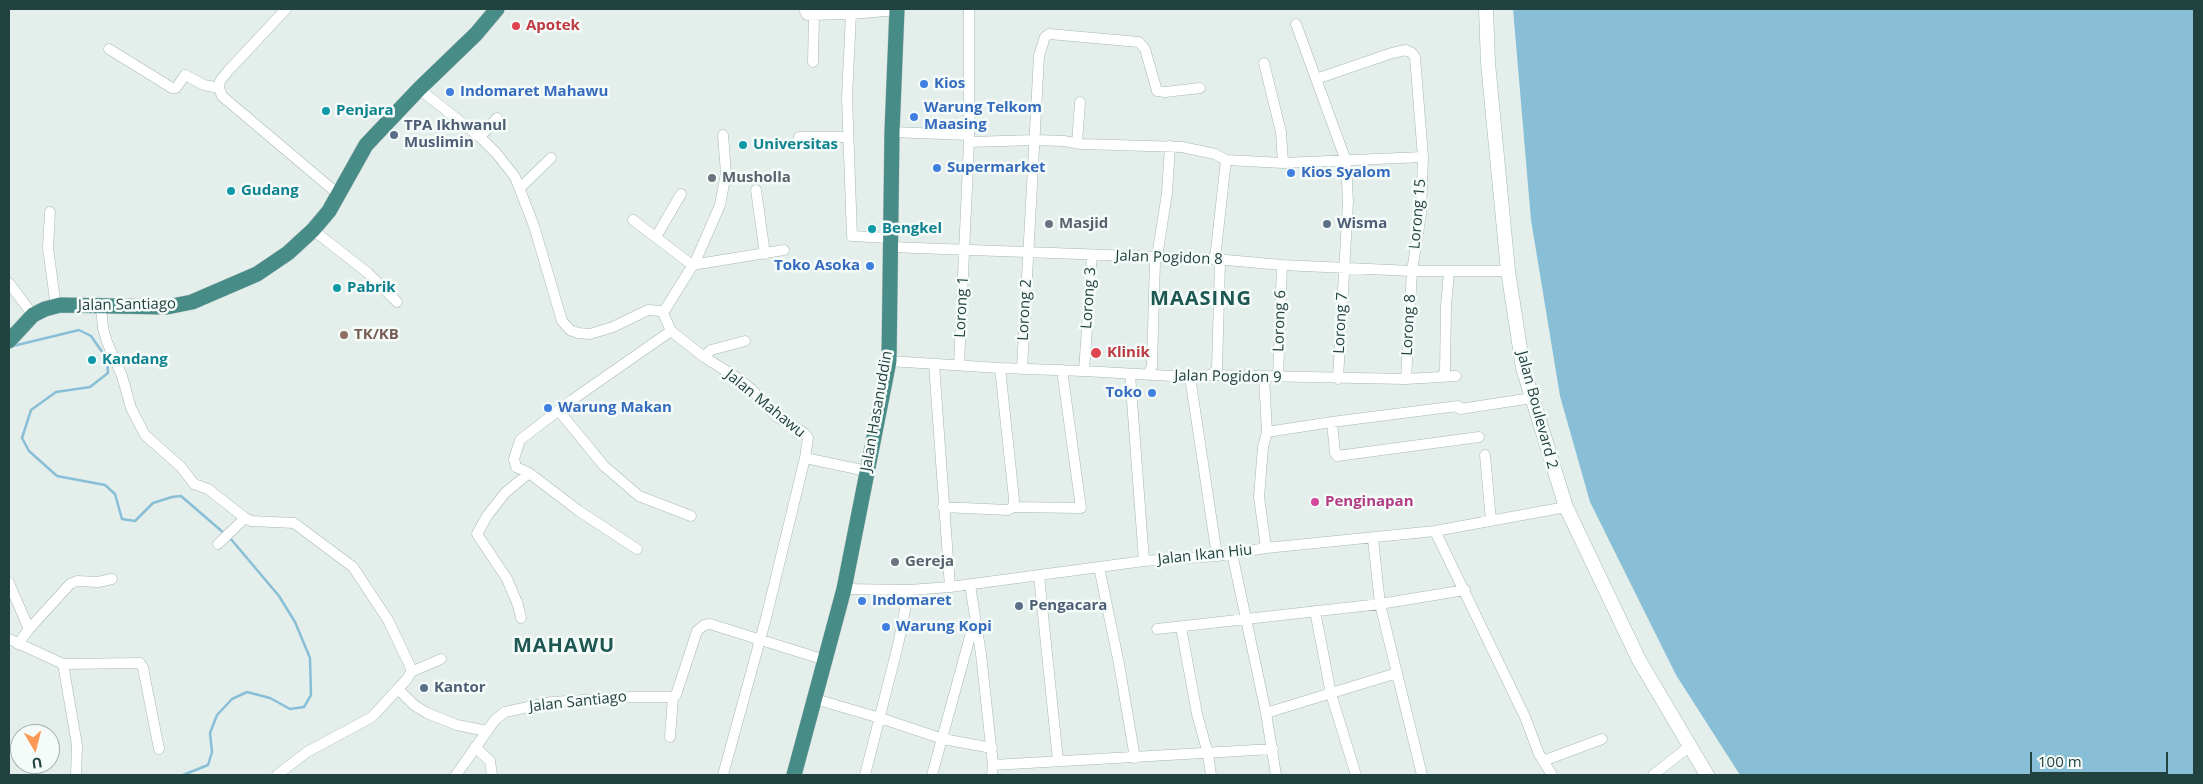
<!DOCTYPE html>
<html>
<head>
<meta charset="utf-8">
<style>
  body { margin:0 }
  #map { position:relative; width:2203px; height:784px; overflow:hidden; background:#e4efec; font-family:"Open Sans",sans-serif }
  canvas { display:block }
  .frame { position:absolute; inset:0; border:10px solid #22423f; pointer-events:none }
  .north { position:absolute; left:10px; top:724px; width:50px; height:50px; box-sizing:border-box; background:#f5fbf9; border:1px solid #a1b1af; border-radius:50%; rotate:172deg; font-size:14px; font-weight:700; line-height:20px; text-align:center; color:#22423f }
  .north::after { content:''; display:block; margin:auto; width:18px; height:22px; background:#fc9a55; clip-path:polygon(50% 0,100% 100%,50% 72%,0 100%) }
  .scale { position:absolute; left:2030px; top:752px; width:138px; height:22px; box-sizing:border-box; border:2px solid #22423f; border-top:0; padding-left:6px; font-size:15px; line-height:18px; white-space:nowrap; color:#22423f; -webkit-text-stroke:4px #f5fbf9; paint-order:stroke }
</style>
</head>
<body>
<div id="map">
<canvas width="2203" height="784"></canvas>
<div class="frame"></div>
<div class="north">U</div>
<div class="scale">100 m</div>
</div>
<script>
const ctx = document.querySelector('canvas').getContext('2d');
ctx.lineJoin = 'round';
function fillPath(path, color) { ctx.fillStyle = color; ctx.fill(path, 'evenodd'); }
const toPath = rows => new Path2D(rows.map(r => 'M' + r).join(''));
function strokePath(path, color, width, dash) { ctx.strokeStyle = color; ctx.lineWidth = width; ctx.lineCap = dash ? 'butt' : 'round'; ctx.setLineDash(dash || []); ctx.stroke(path); }
function drawText(font, color, halo, rows, align = 'center') {
  ctx.font = font + ' "Open Sans",sans-serif'; ctx.lineWidth = 5; ctx.setLineDash([]); ctx.textBaseline = 'middle'; ctx.strokeStyle = halo; ctx.fillStyle = color; for (const [text, x, y, turn = 0] of rows) {
    ctx.save(); ctx.translate(x, y); ctx.rotate((+turn || 0) * Math.PI / 180); ctx.textAlign = isNaN(turn) ? turn : align; if (halo) ctx.strokeText(text, 0, 0); ctx.fillText(text, 0, 0); ctx.restore();
  }
}
const water = toPath([
  [1513,9,2194,9,2194,775,1740,775,1676,675,1590,502,1560,396,1531,220]
]);
const stream = toPath([
  [13,346,79,330,91,336,107,359,108,373,90,387,56,392,31,410,22,438,29,451,57,476,105,485,115,494,122,519,135,521,153,503,172,497,181,496,225,534],
  [183,775,208,765,212,752,210,733,217,715,232,699,247,692,270,698,290,709,304,707,311,695,310,658,295,622,279,596,230,538]
]);
const minor = toPath([
  [286,9,228,71,220,81,219,88,222,96,229,102,338,194],
  [804,9,807,15,851,14],
  [1296,24,1346,161,1348,202,1338,379],
  [109,49,172,88,176,88,185,75,204,85,219,88],
  [813,62,814,16],
  [1264,63,1281,132,1283,163],
  [1316,79,1392,53,1406,50,1412,53,1415,57,1423,157,1421,214,1412,271,1406,379],
  [419,89,480,137,497,154,515,177,534,226,562,321,570,330,578,333,590,334,613,327,648,310,659,311,663,313,671,331,704,357,739,379,751,389,777,417,803,432,808,438,805,458,766,618,723,775],
  [892,132,968,135],
  [480,137,497,118],
  [799,137,848,137],
  [969,142,1036,140,1064,141,1081,144,1182,147,1215,154,1226,160],
  [1077,143,1080,102],
  [521,187,551,158],
  [756,190,765,254],
  [50,212,48,248,56,307],
  [633,220,692,265,784,250],
  [313,230,368,273,397,302],
  [656,237,681,194],
  [890,238,852,236,847,97,851,14,897,10],
  [890,247,1215,259,1282,265,1412,271,1508,271],
  [1157,257,1167,193,1170,146],
  [9,283,33,315],
  [101,306,103,328,107,342,122,376,131,408,145,435,181,467,194,484,208,489,245,518,251,521,294,523,353,567,388,620,410,666,411,672,407,679,372,717,307,752,277,775],
  [663,313,696,260,720,205,726,173,723,135],
  [704,357,711,350,745,341],
  [889,361,1000,368,1084,371,1190,377,1211,375,1406,379,1456,376],
  [934,364,950,587],
  [959,365,969,142,969,9],
  [1022,369,1039,56,1045,37,1049,34,1139,42,1145,49,1157,91,1165,92,1200,88],
  [1084,371,1092,255],
  [1130,374,1144,561],
  [1148,375,1152,366,1155,261,1151,257],
  [1211,375,1217,369,1220,263,1215,259,1226,160,1283,163,1423,157],
  [1190,377,1217,556],
  [1264,377,1267,432],
  [1441,377,1445,372,1446,306,1449,272],
  [1278,378,1282,265],
  [559,411,604,466,639,496,691,516],
  [1332,422,1335,453,1337,456,1479,437],
  [1485,455,1491,521],
  [805,458,867,471],
  [943,507,1008,510,1013,507,1014,499,1000,368],
  [1013,507,1081,508,1062,370],
  [1435,531,1525,717,1539,754,1552,775],
  [1373,539,1380,604,1422,775],
  [218,544,245,518],
  [1266,548,1259,497,1263,447,1267,432,1332,422,1458,406,1460,409,1532,398],
  [637,549,579,511,529,473,516,467,514,459,520,440,572,400,671,331],
  [1232,553,1266,713,1276,775],
  [1099,567,1119,664,1135,758],
  [1039,576,1058,760],
  [9,583,29,629],
  [970,585,981,654,993,765],
  [844,589,909,590,950,587,1144,561,1217,556,1266,548,1435,531,1566,507],
  [1315,611,1331,694,1356,775],
  [521,618,518,605,507,579,477,534,487,516,505,493,529,473],
  [1181,627,1197,714,1208,754,1211,775],
  [1157,629,1380,604,1465,590],
  [9,639,63,664,140,663,143,668,159,749],
  [18,644,29,629,70,584,77,581,98,582,112,579],
  [63,664,77,745,76,775],
  [411,672,441,659],
  [398,689,414,705,427,713,457,725,487,731],
  [815,699,880,718,943,739,992,748],
  [1266,713,1397,673],
  [670,737,673,697],
  [475,747,490,761,492,775],
  [1543,761,1602,739],
  [456,775,495,720,505,712,552,702,632,697,673,697,676,695,697,631,704,625,710,624,825,660],
  [865,775,898,645,909,590],
  [932,775,974,622],
  [992,775,993,765,1273,749],
  [1653,775,1690,746]
]);
const secondary = toPath([
  [1486,9,1488,63,1508,271,1523,368,1566,507,1639,660,1707,775]
]);
const trunk = toPath([
  [9,341,33,315,45,309,60,305,167,307,192,302,257,274,288,253,313,230,329,211,366,145,419,89,476,34,497,9],
  [794,775,844,589,889,361,892,132,897,9]
]);
const markers = [
  [516,26,5,"#e0444e"],
  [924,84,5,"#3f7fe0"],
  [450,92,5,"#3f7fe0"],
  [326,111,5,"#0f9aa8"],
  [914,117,5,"#3f7fe0"],
  [394,135,5,"#5c6f8a"],
  [743,145,5,"#0f9aa8"],
  [937,168,5,"#3f7fe0"],
  [1291,173,5,"#3f7fe0"],
  [712,178,5,"#6b7280"],
  [231,191,5,"#0f9aa8"],
  [1049,224,5,"#6b7280"],
  [1327,224,5,"#5c6f8a"],
  [872,229,5,"#0f9aa8"],
  [870,266,5,"#3f7fe0"],
  [337,288,5,"#0f9aa8"],
  [344,335,5,"#8d6e63"],
  [1096,353,6,"#e0444e"],
  [92,360,5,"#0f9aa8"],
  [1152,393,5,"#3f7fe0"],
  [548,408,5,"#3f7fe0"],
  [1315,502,5,"#d1479c"],
  [895,562,5,"#6b7280"],
  [862,601,5,"#3f7fe0"],
  [1019,606,5,"#5c6f8a"],
  [886,627,5,"#3f7fe0"],
  [424,688,5,"#5c6f8a"]
];
const healthNames = [
  ["Apotek",526,26],
  ["Klinik",1107,353]
];
const shopNames = [
  ["Kios",934,84],
  ["Indomaret Mahawu",460,92],
  ["Warung Telkom",924,108],
  ["Maasing",924,125],
  ["Supermarket",947,168],
  ["Kios Syalom",1301,173],
  ["Toko Asoka",860,266,"right"],
  ["Toko",1142,393,"right"],
  ["Warung Makan",558,408],
  ["Indomaret",872,601],
  ["Warung Kopi",896,627]
];
const cultureNames = [
  ["Penjara",336,111],
  ["Universitas",753,145],
  ["Gudang",241,191],
  ["Bengkel",882,229],
  ["Pabrik",347,288],
  ["Kandang",102,360]
];
const serviceNames = [
  ["TPA Ikhwanul",404,126],
  ["Muslimin",404,143],
  ["Wisma",1337,224],
  ["Pengacara",1029,606],
  ["Kantor",434,688]
];
const worshipNames = [
  ["Musholla",722,178],
  ["Masjid",1059,224],
  ["Gereja",905,562]
];
const streetNames = [
  ["Lorong 15",1418,214,-85],
  ["Jalan Pogidon 8",1169,258,2],
  ["Lorong 3",1089,298,-86],
  ["Jalan Santiago",127,305,-1],
  ["Lorong 1",962,307,-87],
  ["Lorong 2",1025,310,-87],
  ["Lorong 6",1280,321,-88],
  ["Lorong 7",1341,323,-87],
  ["Lorong 8",1409,325,-87],
  ["Jalan Pogidon 9",1228,377,1],
  ["Jalan Mahawu",765,404,39],
  ["Jalan Boulevard 2",1537,410,75],
  ["Jalan Hasanuddin",877,411,-80],
  ["Jalan Ikan Hiu",1205,555,-6],
  ["Jalan Santiago",578,702,-6]
];
const educationNames = [
  ["TK/KB",354,335]
];
const hotelNames = [
  ["Penginapan",1325,502]
];
const districtNames = [
  ["MAASING",1201,299],
  ["MAHAWU",564,646]
];
fillPath(water, '#89bed7');
strokePath(stream, '#89bed7', 2.5);
strokePath(minor, '#a6b8b5', 11);
strokePath(secondary, '#a2bbb7', 15);
strokePath(trunk, '#c1cac9', 16);
strokePath(minor, '#fff', 10);
strokePath(secondary, '#fff', 14);
strokePath(trunk, '#488c88', 15);
for (const [x, y, r, color] of markers) { const dot = new Path2D(); dot.arc(x, y, r, 0, 2 * Math.PI); ctx.fillStyle = color; ctx.fill(dot); strokePath(dot, '#f5fbf9', 2); }
drawText('bold 15px', '#be3a42', '#f5fbf9', healthNames, 'left');
drawText('bold 15px', '#366cbe', '#f5fbf9', shopNames, 'left');
drawText('bold 15px', '#0d838f', '#f5fbf9', cultureNames, 'left');
drawText('bold 15px', '#4e5e75', '#f5fbf9', serviceNames, 'left');
drawText('bold 15px', '#5b616d', '#f5fbf9', worshipNames, 'left');
drawText('15px', '#22423f', '#f5fbf9', streetNames);
drawText('bold 15px', '#785e54', '#f5fbf9', educationNames, 'left');
drawText('bold 15px', '#b23c85', '#f5fbf9', hotelNames, 'left');
ctx.letterSpacing = '1px';
drawText('bold 20px', '#1c5752', '#f5fbf9', districtNames);
ctx.letterSpacing = '0px';
</script>
</body>
</html>
